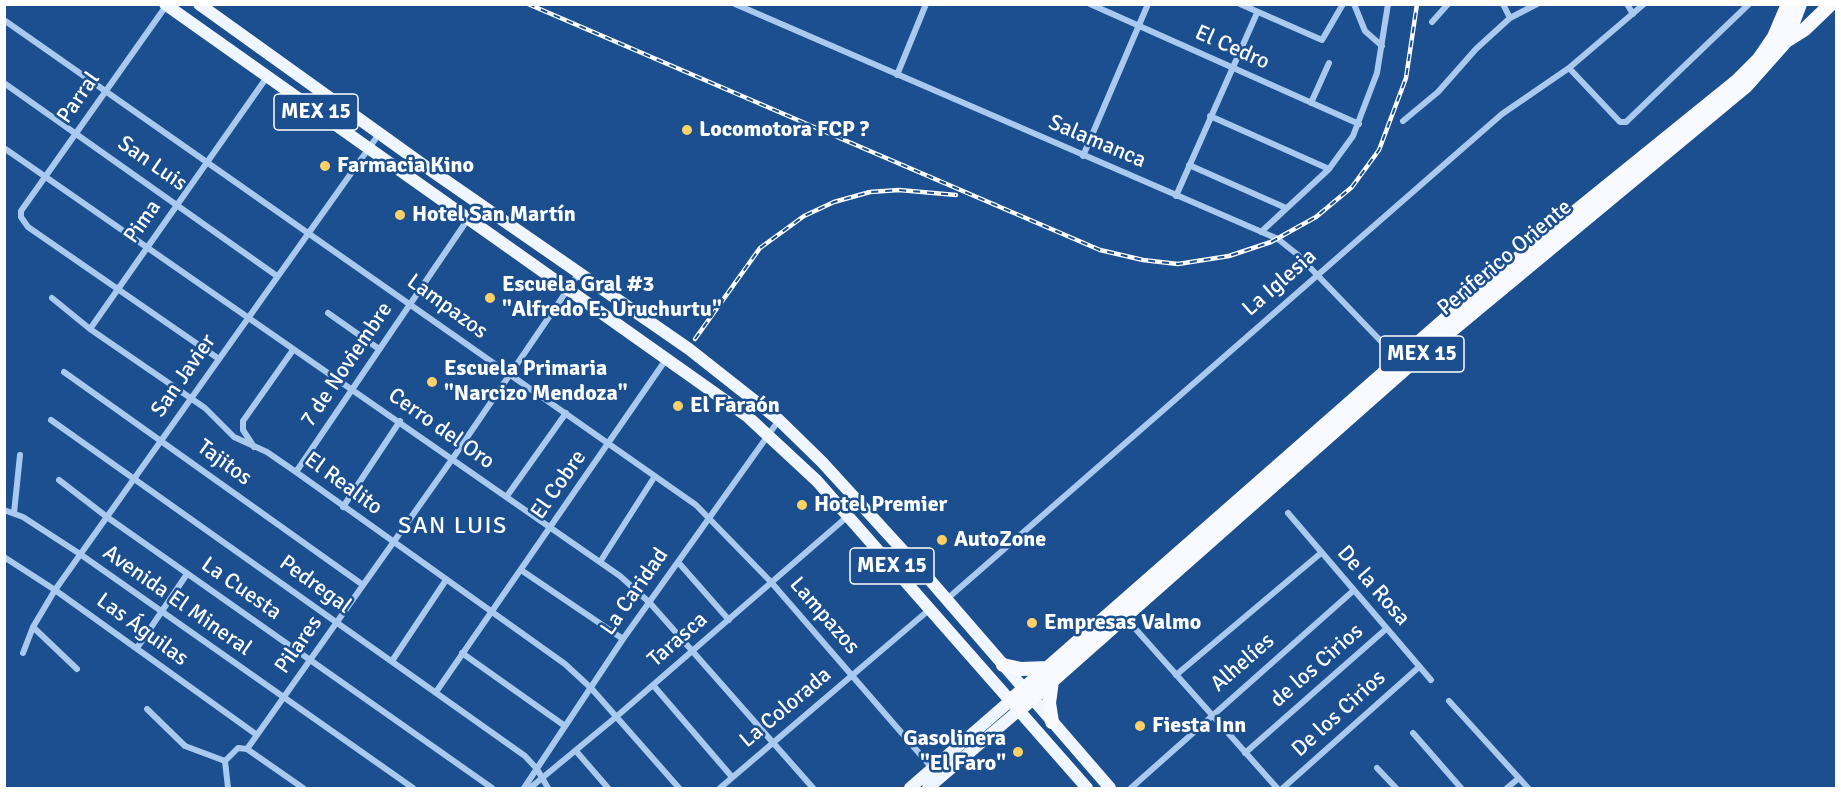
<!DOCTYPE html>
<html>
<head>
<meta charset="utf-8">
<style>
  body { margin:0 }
  #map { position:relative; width:1841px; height:793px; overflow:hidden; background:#1b4f8f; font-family:Signika,sans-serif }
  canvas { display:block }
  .frame { position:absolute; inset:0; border:6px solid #fff; pointer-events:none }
</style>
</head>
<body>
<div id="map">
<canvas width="1841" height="793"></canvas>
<div class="frame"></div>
</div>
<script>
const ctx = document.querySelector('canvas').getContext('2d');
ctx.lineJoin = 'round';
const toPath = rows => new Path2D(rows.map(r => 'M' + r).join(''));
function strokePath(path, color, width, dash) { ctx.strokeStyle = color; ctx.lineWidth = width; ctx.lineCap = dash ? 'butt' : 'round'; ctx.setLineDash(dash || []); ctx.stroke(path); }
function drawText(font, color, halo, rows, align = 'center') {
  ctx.font = font + ' Signika,sans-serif'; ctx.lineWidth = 5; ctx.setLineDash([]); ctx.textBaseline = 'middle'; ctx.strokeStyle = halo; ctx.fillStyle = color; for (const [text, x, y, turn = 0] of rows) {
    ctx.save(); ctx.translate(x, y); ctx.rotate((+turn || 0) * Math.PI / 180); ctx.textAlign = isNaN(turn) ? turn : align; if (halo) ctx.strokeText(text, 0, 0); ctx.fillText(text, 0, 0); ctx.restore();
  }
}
const minor = toPath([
  [735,4,1278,239,1298,255,1400,361],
  [1090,4,1359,124],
  [1240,4,1322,40,1343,4],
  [1354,4,1365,31,1382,46],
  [1503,4,1510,18],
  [1627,4,1633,14],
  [166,6,21,211,21,217,28,227,219,359],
  [4,20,696,505,771,582,932,768],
  [1432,22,1448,4],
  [1569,68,1620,122,1626,122,1749,4],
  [897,75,926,4],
  [4,83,277,276],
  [1311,103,1329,63],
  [1210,116,1329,169],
  [1403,121,1438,92,1476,49,1510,18,1537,4],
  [4,148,620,576,650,603,813,788],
  [1083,156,1148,4],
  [1189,165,1286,208],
  [1176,196,1257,13],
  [1261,232,1329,169,1353,136,1377,73,1388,4],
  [52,298,90,329,205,408,234,437,267,452,296,472,565,664,591,688,679,788],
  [328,313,379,349],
  [90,329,267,77],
  [64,372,363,585],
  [51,420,525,756,537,769,548,788],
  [254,447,243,430,243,421,293,350],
  [296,472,468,219],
  [59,480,107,517,492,788],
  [507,496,566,413],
  [343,507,400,421],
  [4,510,23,517,80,554,413,788],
  [14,513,20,455],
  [1288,513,1431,680],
  [4,557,55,590,257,735],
  [600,562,655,476],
  [678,562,729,620],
  [521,570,623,639],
  [947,599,1502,114,1569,68,1644,4],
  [1124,616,1277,788],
  [33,627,77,669],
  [137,648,187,574],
  [23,653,33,627,55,590,379,134],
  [462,653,565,726],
  [392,661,446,580],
  [1176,675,1321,553],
  [653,685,732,777],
  [436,692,667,358],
  [1449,701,1528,788],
  [147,709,185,746,225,761],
  [1413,733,1461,788],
  [247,749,303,788],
  [576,751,608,788],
  [1245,753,1386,629],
  [225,761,238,748,247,749,257,735,453,458,579,273],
  [225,761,228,788],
  [1377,768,1396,788],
  [524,788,623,639,779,420],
  [530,788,616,717,848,516],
  [720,788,930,609],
  [1131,788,1353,591],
  [1283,788,1419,667],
  [1507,788,1519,778]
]);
const primary = toPath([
  [165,4,747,416,817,481,1087,788],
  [199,4,429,169,689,349,779,420,822,462,929,579,1110,788],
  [910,788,1010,701],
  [928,788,1018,711]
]);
const trunk = toPath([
  [1786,41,1805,29,1831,4],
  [1003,665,1021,669,1048,668],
  [1010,701,1475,293,1737,81,1759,59,1774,37,1788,4],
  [1018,711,1406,368,1746,86,1786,41,1800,4],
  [1052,722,1049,703,1052,681]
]);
const rail = toPath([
  [528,4,1100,250,1143,260,1178,264,1229,256,1271,242,1316,217,1352,187,1379,150,1406,78,1417,4],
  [695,339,760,248,804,216,834,202,870,192,899,190,956,195]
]);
const markers = [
  [687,130,6,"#ffd166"],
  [325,166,6,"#ffd166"],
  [400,215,6,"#ffd166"],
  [490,298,6,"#ffd166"],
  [432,382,6,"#ffd166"],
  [678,406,6,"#ffd166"],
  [802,505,6,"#ffd166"],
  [942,540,6,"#ffd166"],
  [1032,623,6,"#ffd166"],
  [1140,726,6,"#ffd166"],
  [1018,752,6,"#ffd166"]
];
const shields = [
  [316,112,84],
  [1422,354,84],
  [892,566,84]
];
const shieldNames = [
  ["MEX 15",316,112],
  ["MEX 15",1422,354],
  ["MEX 15",892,566]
];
const streetNames = [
  ["El Cedro",1232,48,24],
  ["Parral",79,98,-55],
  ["Salamanca",1097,142,23],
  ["San Luis",152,164,35],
  ["Pima",143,222,-55],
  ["Periferico Oriente",1505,258,-40],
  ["La Iglesia",1280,283,-41],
  ["Lampazos",447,307,36],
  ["7 de Noviembre",347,365,-56],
  ["San Javier",184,376,-55],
  ["Cerro del Oro",441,429,35],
  ["Tajitos",224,463,36],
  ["El Realito",343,484,36],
  ["El Cobre",559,485,-55],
  ["Pedregal",315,585,36],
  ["De la Rosa",1373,586,49],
  ["La Cuesta",241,589,35],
  ["La Caridad",635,592,-55],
  ["Avenida El Mineral",177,601,35],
  ["Lampazos",824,616,49],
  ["Las Águilas",142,630,36],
  ["Tarasca",678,640,-41],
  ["Pilares",299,645,-55],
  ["Alhelíes",1243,663,-41],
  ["de los Cirios",1317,666,-41],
  ["La Colorada",786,708,-40],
  ["De los Cirios",1339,714,-42]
];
const poiNames = [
  ["Locomotora FCP ?",699,130],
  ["Farmacia Kino",337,166],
  ["Hotel San Martín",412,215],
  ["Escuela Gral #3",502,285],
  ["\"Alfredo E. Uruchurtu\"",502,310],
  ["Escuela Primaria",444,369],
  ["\"Narcizo Mendoza\"",444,394],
  ["El Faraón",690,406],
  ["Hotel Premier",814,505],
  ["AutoZone",954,540],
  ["Empresas Valmo",1044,623],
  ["Fiesta Inn",1152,726],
  ["Gasolinera",1006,739,"right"],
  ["\"El Faro\"",1006,764,"right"]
];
const neighbourhoodNames = [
  ["SAN LUIS",453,527]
];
strokePath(minor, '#a9c9ee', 6);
strokePath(primary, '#f0f6ff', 12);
strokePath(trunk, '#f8faff', 14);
strokePath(rail, '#fff', 4.5);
strokePath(rail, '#1b4f8f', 2, [7]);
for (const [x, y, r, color] of markers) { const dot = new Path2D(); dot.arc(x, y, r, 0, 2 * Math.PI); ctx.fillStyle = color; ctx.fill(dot); strokePath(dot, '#1b4f8f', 2); }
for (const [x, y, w] of shields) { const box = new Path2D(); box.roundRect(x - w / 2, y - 18, w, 36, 4.5); ctx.fillStyle = '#1b4f8f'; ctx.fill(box); strokePath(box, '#fff', 1.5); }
drawText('bold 21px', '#fff', null, shieldNames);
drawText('22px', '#fff', '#1b4f8f', streetNames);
drawText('bold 22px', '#fff', '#1b4f8f', poiNames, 'left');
ctx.letterSpacing = '1.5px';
drawText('24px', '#fff', '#1b4f8f', neighbourhoodNames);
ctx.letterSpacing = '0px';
</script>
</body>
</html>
